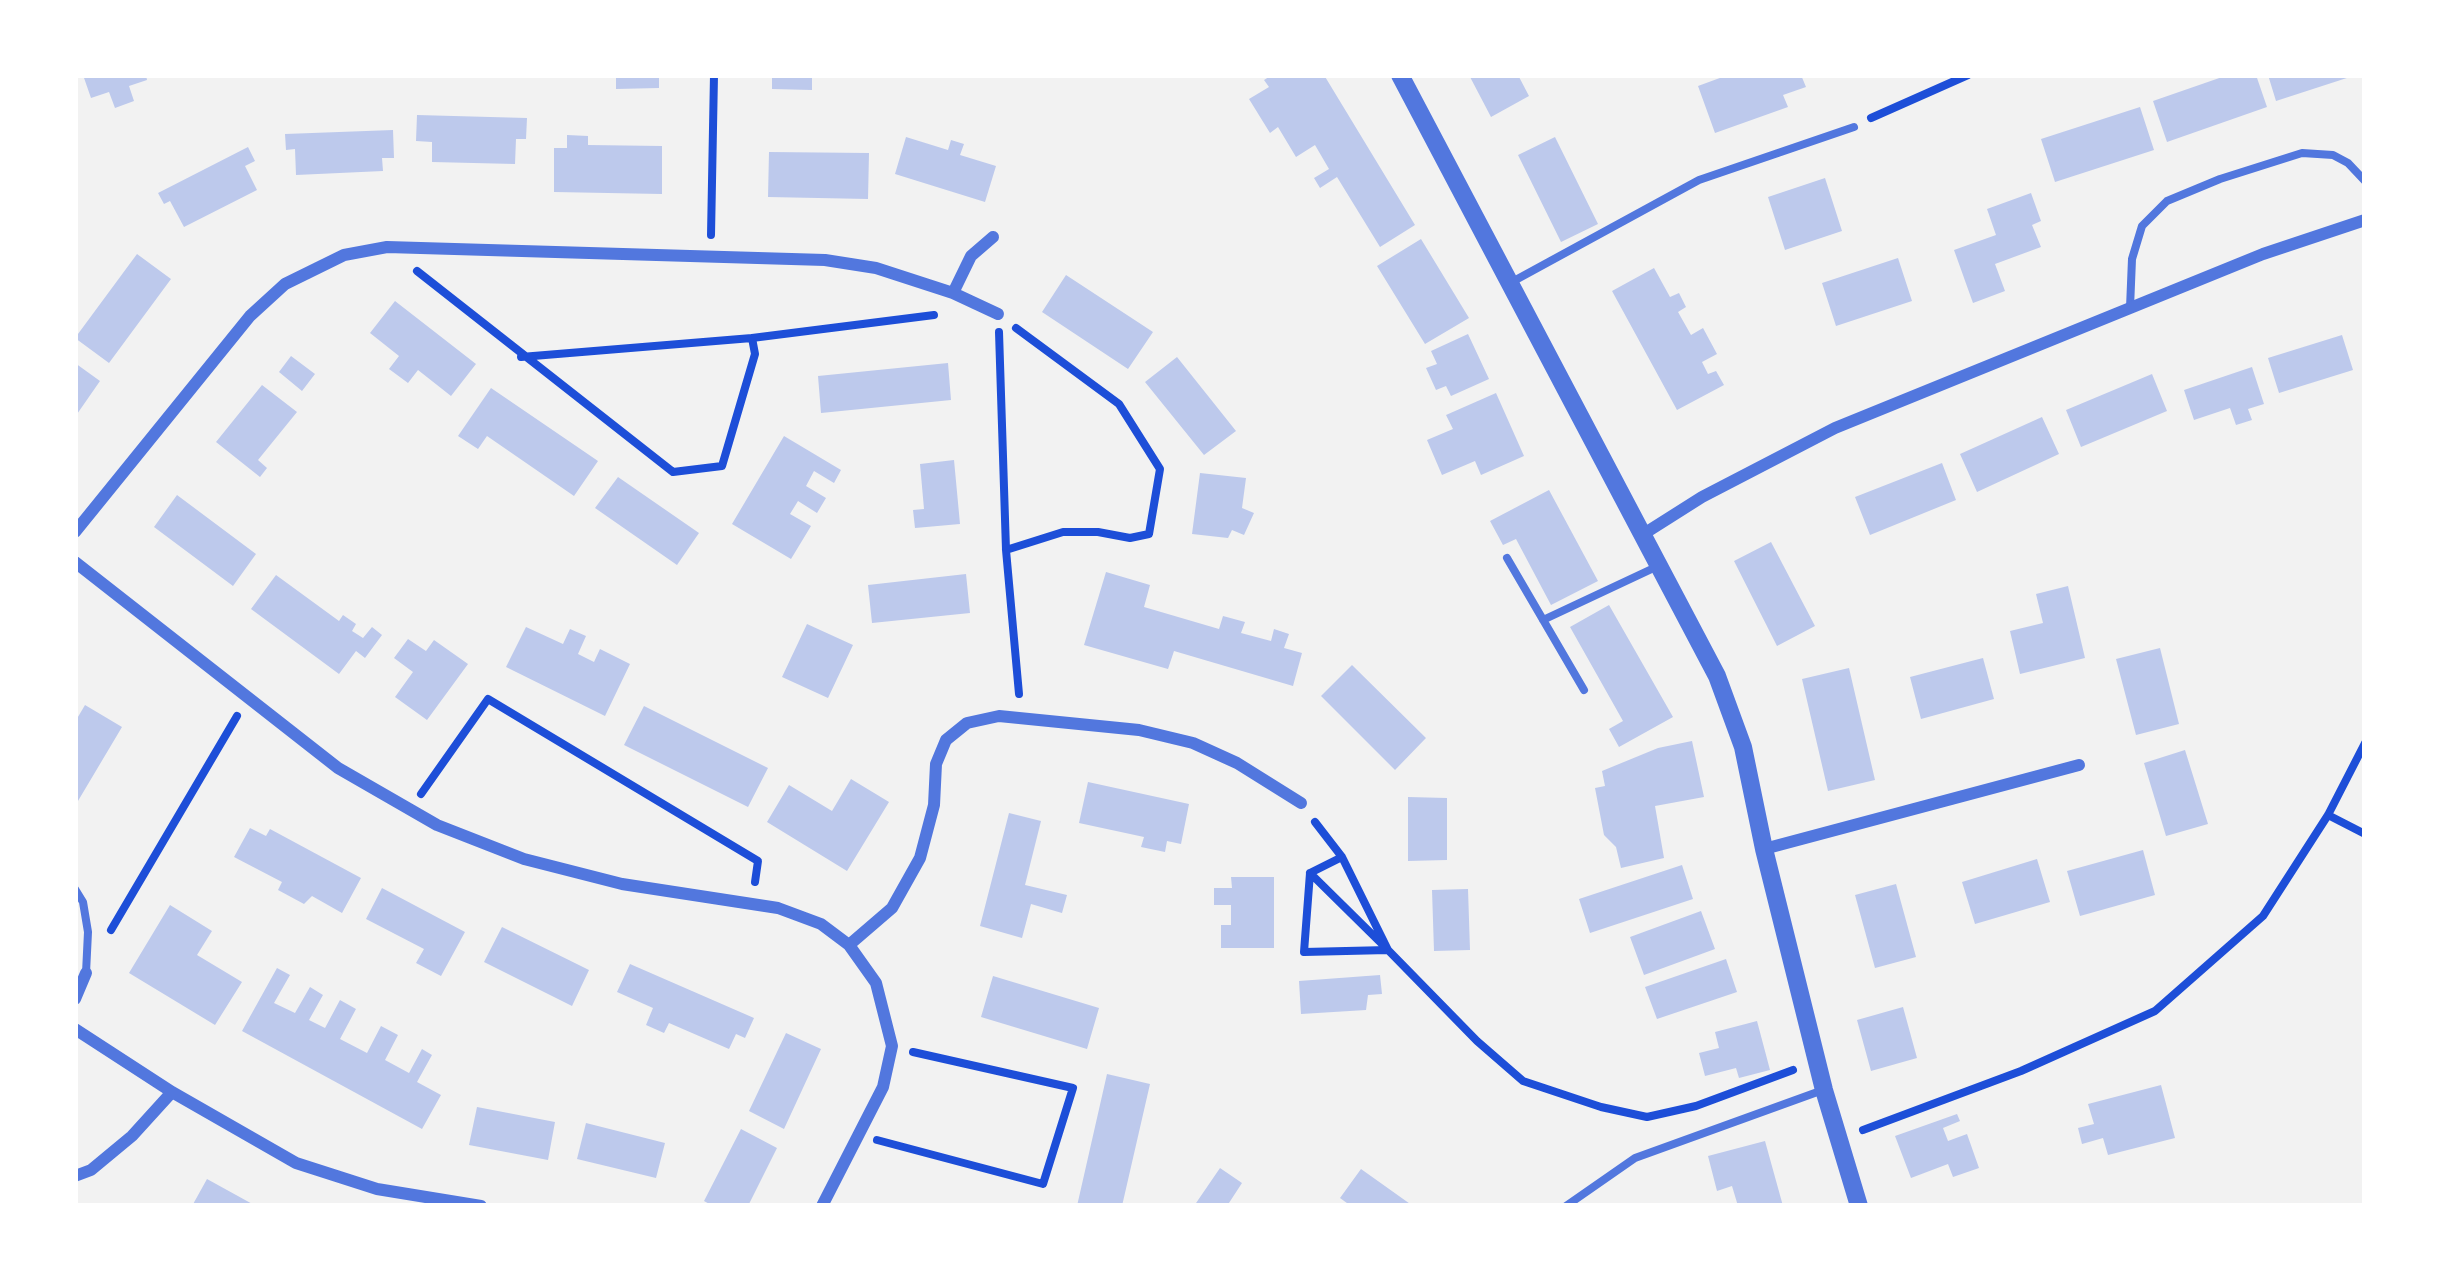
<!DOCTYPE html>
<html>
<head>
<meta charset="utf-8">
<style>
  body { margin:0 }
  #map { position:relative; width:2440px; height:1281px; overflow:hidden; background:#f2f2f2; font-family:"Exo 2",sans-serif }
  canvas { display:block }
  .frame { position:absolute; inset:0; border:78px solid #fff; pointer-events:none }
</style>
</head>
<body>
<div id="map">
<canvas width="2440" height="1281"></canvas>
<div class="frame"></div>
</div>
<script>
const ctx = document.querySelector('canvas').getContext('2d');
ctx.lineJoin = 'round';
function fillPath(path, color) { ctx.fillStyle = color; ctx.fill(path, 'evenodd'); }
const toPath = rows => new Path2D(rows.map(r => 'M' + r).join(''));
function strokePath(path, color, width, dash) { ctx.strokeStyle = color; ctx.lineWidth = width; ctx.lineCap = dash ? 'butt' : 'round'; ctx.setLineDash(dash || []); ctx.stroke(path); }
const building = toPath([
  [83,75,146,75,147,80,129,86,134,101,115,108,109,92,91,98],
  [616,75,659,75,659,88,616,89],
  [772,75,812,75,812,90,772,89],
  [1272,75,1324,75,1415,225,1380,247,1337,177,1320,188,1314,178,1329,169,1315,145,1296,157,1278,127,1270,133,1249,99,1269,87,1264,80],
  [1469,75,1518,75,1529,96,1491,117],
  [1728,75,1801,75,1806,87,1783,95,1788,107,1715,133,1698,86],
  [2228,75,2256,75,2267,107,2167,142,2153,101],
  [2268,75,2353,75,2353,76,2276,101],
  [2140,107,2154,150,2055,182,2041,139],
  [417,115,527,118,526,139,516,139,515,164,432,162,432,142,416,141],
  [393,130,394,158,382,158,383,171,296,175,295,149,286,150,285,134],
  [567,135,588,136,588,145,662,146,662,194,554,192,554,148,567,148],
  [906,137,948,150,951,140,964,144,960,155,996,166,985,202,895,174],
  [1555,137,1598,224,1561,242,1518,155],
  [248,147,255,161,245,166,257,190,184,227,170,201,164,204,158,193],
  [769,152,869,153,868,199,768,197],
  [1825,178,1842,231,1785,250,1768,197],
  [2031,193,2041,221,2032,225,2041,247,1995,264,2005,291,1973,303,1954,250,1996,235,1987,209],
  [1421,239,1469,318,1425,344,1377,266],
  [137,254,171,279,109,363,75,338],
  [1898,258,1912,301,1836,326,1822,283],
  [1654,268,1670,297,1679,293,1686,307,1678,312,1691,335,1703,328,1717,354,1702,362,1708,374,1716,371,1724,385,1677,410,1612,291],
  [1066,275,1153,332,1128,369,1042,312],
  [395,301,476,364,451,396,418,370,408,383,389,369,399,356,370,333],
  [1468,334,1489,379,1451,396,1446,386,1436,390,1426,368,1437,364,1431,351],
  [2342,335,2353,370,2279,393,2268,358],
  [291,356,315,374,302,391,279,372],
  [1177,357,1236,431,1204,455,1145,382],
  [75,363,100,381,75,417],
  [948,363,951,400,821,413,818,376],
  [2252,367,2264,404,2248,409,2252,420,2236,425,2230,408,2194,420,2184,390],
  [2152,374,2167,411,2081,447,2066,410],
  [262,385,297,412,258,460,267,468,260,477,216,442],
  [491,388,598,461,574,496,487,436,478,449,458,436],
  [1496,393,1524,456,1481,475,1475,461,1442,475,1427,440,1453,429,1446,415],
  [2042,417,2059,454,1977,492,1960,454],
  [784,436,841,470,834,483,814,471,806,486,826,498,817,513,798,501,790,514,811,526,791,559,732,524],
  [954,460,960,524,915,528,913,510,924,509,920,464],
  [1942,463,1956,500,1870,535,1855,497],
  [1200,473,1246,478,1242,508,1254,513,1244,535,1232,530,1228,538,1192,534],
  [618,477,699,533,677,565,595,508],
  [1549,490,1598,581,1551,605,1516,539,1503,545,1490,521],
  [177,495,256,554,233,586,154,527],
  [1771,542,1815,626,1777,646,1734,561],
  [1106,572,1150,585,1144,607,1219,629,1223,616,1245,622,1241,633,1271,641,1274,629,1289,634,1284,648,1302,653,1293,686,1174,651,1168,669,1084,645],
  [966,574,970,613,872,623,868,585],
  [276,575,339,621,343,615,356,624,352,631,363,638,372,627,382,635,365,658,356,651,339,674,251,609],
  [2068,586,2085,658,2020,674,2010,631,2043,623,2036,594],
  [1609,605,1673,717,1619,747,1609,729,1623,721,1570,627],
  [807,624,853,645,828,698,782,677],
  [526,627,563,644,570,629,586,636,578,654,594,662,600,649,630,664,605,716,506,667],
  [408,639,426,651,434,640,468,664,427,720,395,697,413,672,394,658],
  [2160,648,2179,724,2136,735,2116,659],
  [1983,658,1994,699,1921,719,1910,677],
  [1352,665,1426,738,1395,770,1321,696],
  [1849,668,1875,780,1828,791,1802,679],
  [85,705,122,727,75,806,75,722],
  [644,706,768,768,748,807,624,745],
  [1692,741,1704,797,1655,806,1664,858,1621,868,1616,847,1604,835,1595,788,1605,786,1602,771,1658,748],
  [2185,750,2208,824,2166,836,2144,763],
  [851,779,889,802,847,871,767,822,789,785,832,811],
  [1088,782,1189,804,1181,844,1167,841,1165,852,1141,847,1144,837,1079,823],
  [1408,797,1447,798,1447,860,1408,861],
  [1009,813,1041,821,1025,885,1067,895,1062,913,1031,904,1022,938,980,926],
  [250,828,266,836,270,829,361,878,342,913,312,896,304,904,278,890,282,882,234,857],
  [2143,850,2155,895,2080,916,2067,871],
  [2037,859,2050,902,1975,924,1962,882],
  [1682,865,1693,899,1590,933,1579,899],
  [1231,877,1274,877,1274,948,1221,948,1221,925,1231,925,1231,905,1214,905,1214,888,1232,888],
  [1896,884,1916,957,1875,968,1855,895],
  [382,888,465,932,441,976,416,963,424,949,366,919],
  [1468,889,1470,950,1434,951,1432,890],
  [170,905,212,931,197,955,242,982,215,1025,129,973],
  [1701,911,1715,949,1644,975,1630,937],
  [502,927,589,970,572,1006,484,962],
  [1726,959,1737,992,1657,1019,1645,987],
  [630,964,754,1018,745,1038,736,1034,729,1049,669,1023,664,1033,646,1025,653,1008,617,992],
  [277,968,290,975,274,1003,295,1013,310,987,323,995,309,1020,325,1028,340,1000,356,1009,340,1039,367,1053,381,1026,398,1035,385,1060,409,1073,422,1049,432,1055,417,1082,441,1095,422,1129,242,1031],
  [1380,975,1382,994,1368,995,1366,1010,1301,1014,1299,981],
  [993,976,1099,1008,1087,1049,981,1017],
  [1903,1007,1917,1058,1871,1071,1857,1020],
  [1757,1021,1770,1070,1739,1078,1736,1068,1705,1076,1699,1053,1719,1048,1715,1032],
  [786,1033,821,1049,784,1129,749,1111],
  [1107,1074,1150,1084,1122,1206,1077,1206],
  [2161,1085,2175,1138,2108,1155,2103,1138,2082,1144,2078,1128,2094,1124,2088,1104],
  [477,1107,555,1122,548,1160,469,1145],
  [1957,1114,1960,1121,1943,1128,1948,1141,1967,1134,1979,1168,1953,1177,1948,1164,1911,1178,1895,1136],
  [586,1123,665,1143,656,1178,577,1159],
  [741,1129,777,1148,748,1206,713,1206,704,1201],
  [1765,1141,1783,1206,1738,1206,1732,1186,1717,1191,1708,1156],
  [1220,1168,1242,1183,1227,1206,1194,1206],
  [1361,1169,1413,1206,1351,1206,1340,1198],
  [207,1179,256,1206,192,1206]
]);
const path = toPath([
  [1871,118,1968,75],
  [711,235,714,75],
  [417,271,673,472,722,466,755,354,752,338],
  [999,332,1006,550,1019,694],
  [521,357,752,338,934,315],
  [1006,550,1063,532,1098,532,1130,538,1149,534,1160,469,1119,404,1016,328],
  [421,794,488,699,758,861,755,882],
  [2328,815,2365,834],
  [1315,822,1342,857,1388,950],
  [1342,857,1310,873,1383,945],
  [1310,873,1304,952,1388,950,1477,1041,1523,1081,1601,1107,1647,1117,1696,1106,1793,1070],
  [111,930,237,716],
  [1863,1130,2021,1071,2155,1011,2263,916,2328,815,2365,743],
  [877,1140,1043,1184,1073,1088,913,1052]
]);
const service = toPath([
  [1510,283,1699,180,1854,127],
  [2130,308,2132,259,2142,226,2167,201,2220,179,2302,153,2333,155,2348,163,2365,181],
  [1507,558,1584,690],
  [1543,620,1656,567],
  [75,889,83,902,88,932,86,973],
  [1566,1206,1635,1158,1823,1090]
]);
const minor = toPath([
  [993,237,971,256,953,293,998,314],
  [75,532,250,316,285,284,344,255,387,247,825,260,876,268,953,293],
  [1642,535,1702,497,1835,428,2263,254,2365,220],
  [75,562,338,768,437,825,524,859,622,884,778,908,821,924,849,945,876,983,892,1046,883,1087,822,1206],
  [1764,849,2079,765],
  [849,945,892,908,920,858,934,805,936,764,946,740,967,723,999,716,1139,730,1193,743,1237,763,1301,803],
  [75,999,86,973],
  [75,1029,172,1092,296,1163,377,1189,481,1206],
  [75,1176,91,1170,132,1136,172,1092]
]);
const tertiary = toPath([
  [1400,75,1717,676,1743,747,1764,849,1824,1090,1859,1206]
]);
fillPath(building, '#bdc9ec');
strokePath(path, '#1d4ed8', 8);
strokePath(service, '#5277de', 8);
strokePath(minor, '#5277de', 12);
strokePath(tertiary, '#5277de', 18);
</script>
</body>
</html>
